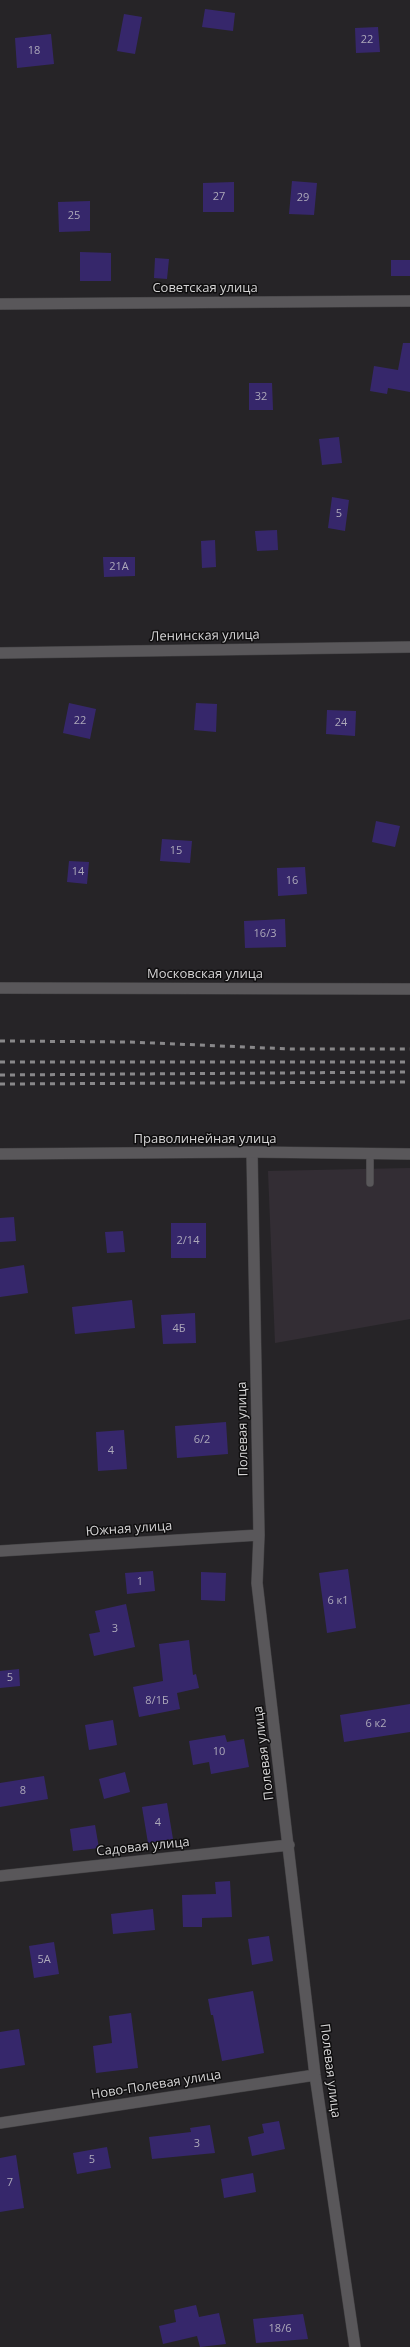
<!DOCTYPE html>
<html>
<head>
<meta charset="utf-8">
<style>
  body { margin:0 }
  canvas { display:block; background:#262427 }
</style>
</head>
<body>
<canvas width="410" height="2347"></canvas>
<script>
const ctx = document.querySelector('canvas').getContext('2d');
ctx.lineJoin = 'round';
function fillPath(path, color) { ctx.fillStyle = color; ctx.fill(path, 'evenodd'); }
const toPath = rows => new Path2D(rows.map(r => 'M' + r).join(''));
function strokePath(path, color, width, dash) { ctx.strokeStyle = color; ctx.lineWidth = width; ctx.lineCap = dash ? 'butt' : 'round'; ctx.setLineDash(dash || []); ctx.stroke(path); }
function drawText(font, color, halo, rows, align = 'center') {
  ctx.font = font + ' "Open Sans",sans-serif'; ctx.lineWidth = 3; ctx.setLineDash([]); ctx.textBaseline = 'middle'; ctx.strokeStyle = halo; ctx.fillStyle = color; for (const [text, x, y, turn = 0] of rows) {
    ctx.save(); ctx.translate(x, y); ctx.rotate((+turn || 0) * Math.PI / 180); ctx.textAlign = isNaN(turn) ? turn : align; if (halo) ctx.strokeText(text, 0, 0); ctx.fillText(text, 0, 0); ctx.restore();
  }
}
const built = toPath([
  [410,1168,410,1319,275,1343,268,1171]
]);
const building = toPath([
  [205,9,235,13,233,31,202,27],
  [124,14,142,17,135,54,117,51],
  [378,27,380,52,356,53,355,28],
  [51,34,54,64,17,68,15,38],
  [292,181,317,183,314,215,289,214],
  [234,182,234,212,203,212,203,183],
  [90,201,90,231,59,232,58,202],
  [80,252,111,253,111,281,80,281],
  [155,258,169,259,167,279,154,278],
  [391,260,410,260,410,276,391,276],
  [403,343,410,343,410,392,388,388,387,394,370,391,374,366,398,370],
  [249,383,272,383,273,410,249,410],
  [339,437,342,463,322,465,319,439],
  [332,497,349,500,345,531,328,528],
  [277,530,278,550,257,551,255,531],
  [215,540,216,567,202,568,201,541],
  [103,557,135,557,135,576,104,577],
  [69,703,96,709,90,739,63,733],
  [196,703,217,704,216,732,194,730],
  [327,710,356,711,355,736,326,734],
  [376,821,400,826,395,847,372,842],
  [162,839,192,841,190,863,160,861],
  [69,861,89,862,87,884,67,882],
  [305,867,307,894,278,896,277,868],
  [285,919,286,947,245,948,244,921],
  [14,1217,16,1241,0,1242,0,1218],
  [171,1223,206,1223,206,1258,171,1258],
  [123,1231,125,1252,107,1253,105,1232],
  [24,1265,28,1293,0,1297,0,1269],
  [132,1300,135,1328,75,1334,72,1307],
  [195,1313,196,1343,163,1344,161,1315],
  [226,1422,228,1454,177,1458,175,1426],
  [124,1430,127,1469,98,1471,96,1432],
  [348,1569,356,1628,327,1633,319,1573],
  [153,1571,155,1591,127,1594,125,1573],
  [201,1572,226,1573,225,1601,201,1600],
  [126,1604,135,1647,94,1656,89,1634,100,1632,95,1611],
  [189,1640,193,1675,196,1674,199,1688,177,1693,180,1709,139,1717,133,1687,163,1681,159,1644],
  [19,1669,20,1686,0,1688,0,1671],
  [410,1704,410,1732,344,1742,340,1715],
  [113,1720,117,1745,89,1750,85,1725],
  [225,1735,227,1742,244,1739,249,1767,211,1774,209,1762,193,1765,189,1741],
  [125,1772,130,1792,104,1799,99,1779],
  [44,1776,48,1799,0,1807,0,1783],
  [167,1803,173,1839,148,1843,142,1807],
  [95,1825,99,1848,73,1851,70,1829],
  [230,1881,232,1917,202,1918,202,1927,183,1927,182,1895,216,1894,215,1882],
  [153,1909,155,1930,113,1934,111,1914],
  [269,1936,273,1961,252,1965,248,1939],
  [54,1942,59,1974,34,1978,29,1946],
  [253,1991,264,2053,222,2061,213,2015,211,2015,208,1999],
  [131,2013,138,2068,96,2073,93,2046,112,2043,109,2016],
  [19,2029,25,2065,0,2069,0,2032],
  [279,2121,285,2149,252,2156,248,2137,264,2133,262,2124],
  [210,2125,215,2153,152,2159,149,2137,191,2132,190,2128],
  [107,2147,111,2168,77,2174,73,2153],
  [16,2155,24,2208,0,2212,0,2158],
  [253,2173,256,2192,224,2198,221,2179],
  [196,2305,199,2317,219,2313,226,2344,200,2347,197,2336,163,2344,159,2326,176,2322,174,2310],
  [303,2314,308,2339,256,2343,253,2319]
]);
const service = toPath([
  [370,1183,370,1155]
]);
const minor = toPath([
  [0,304,410,301],
  [0,653,410,647],
  [252,1152,259,1535,257,1583,315,2075,355,2347],
  [0,1551,259,1535],
  [0,1876,289,1845],
  [0,2123,315,2075]
]);
const secondary = toPath([
  [0,988,410,989],
  [0,1154,252,1152,410,1154]
]);
const rail = toPath([
  [0,1041,130,1042,290,1049,410,1049],
  [0,1062,410,1062],
  [0,1075,410,1072],
  [0,1084,410,1082]
]);
const numberNames = [
  ["22",367,40],
  ["18",34,51],
  ["27",219,197],
  ["29",303,198],
  ["25",74,216],
  ["32",261,397],
  ["5",339,514],
  ["21А",119,567],
  ["22",80,721],
  ["24",341,723],
  ["15",176,851],
  ["14",78,872],
  ["16",292,881],
  ["16/3",265,934],
  ["2/14",188,1241],
  ["4Б",179,1329],
  ["6/2",202,1440],
  ["4",111,1451],
  ["1",140,1582],
  ["6 к1",338,1601],
  ["3",115,1629],
  ["5",10,1678],
  ["8/1Б",157,1701],
  ["6 к2",376,1724],
  ["10",219,1752],
  ["8",23,1791],
  ["4",158,1823],
  ["5А",44,1960],
  ["3",197,2144],
  ["5",92,2160],
  ["7",10,2183],
  ["18/6",280,2329]
];
const streetNames = [
  ["Советская улица",205,288],
  ["Ленинская улица",205,636,-1],
  ["Московская улица",205,974],
  ["Праволинейная улица",205,1139],
  ["Полевая улица",243,1429,-91],
  ["Южная улица",129,1529,-4],
  ["Полевая улица",264,1753,-97],
  ["Садовая улица",143,1847,-6],
  ["Полевая улица",330,2071,83],
  ["Ново-Полевая улица",156,2085,-9]
];
fillPath(built, '#332d34');
fillPath(building, '#36276b');
strokePath(service, '#424143', 8);
strokePath(minor, '#424143', 12);
strokePath(secondary, '#424143', 12);
strokePath(service, '#59575a', 7);
strokePath(minor, '#59575a', 11);
strokePath(secondary, '#59575a', 11);
strokePath(rail, '#888789', 3, [5, 5]);
drawText('11px', '#ada9ba', null, numberNames);
drawText('13px', '#d5d4d5', '#0f0e0f', streetNames);
</script>
</body>
</html>
